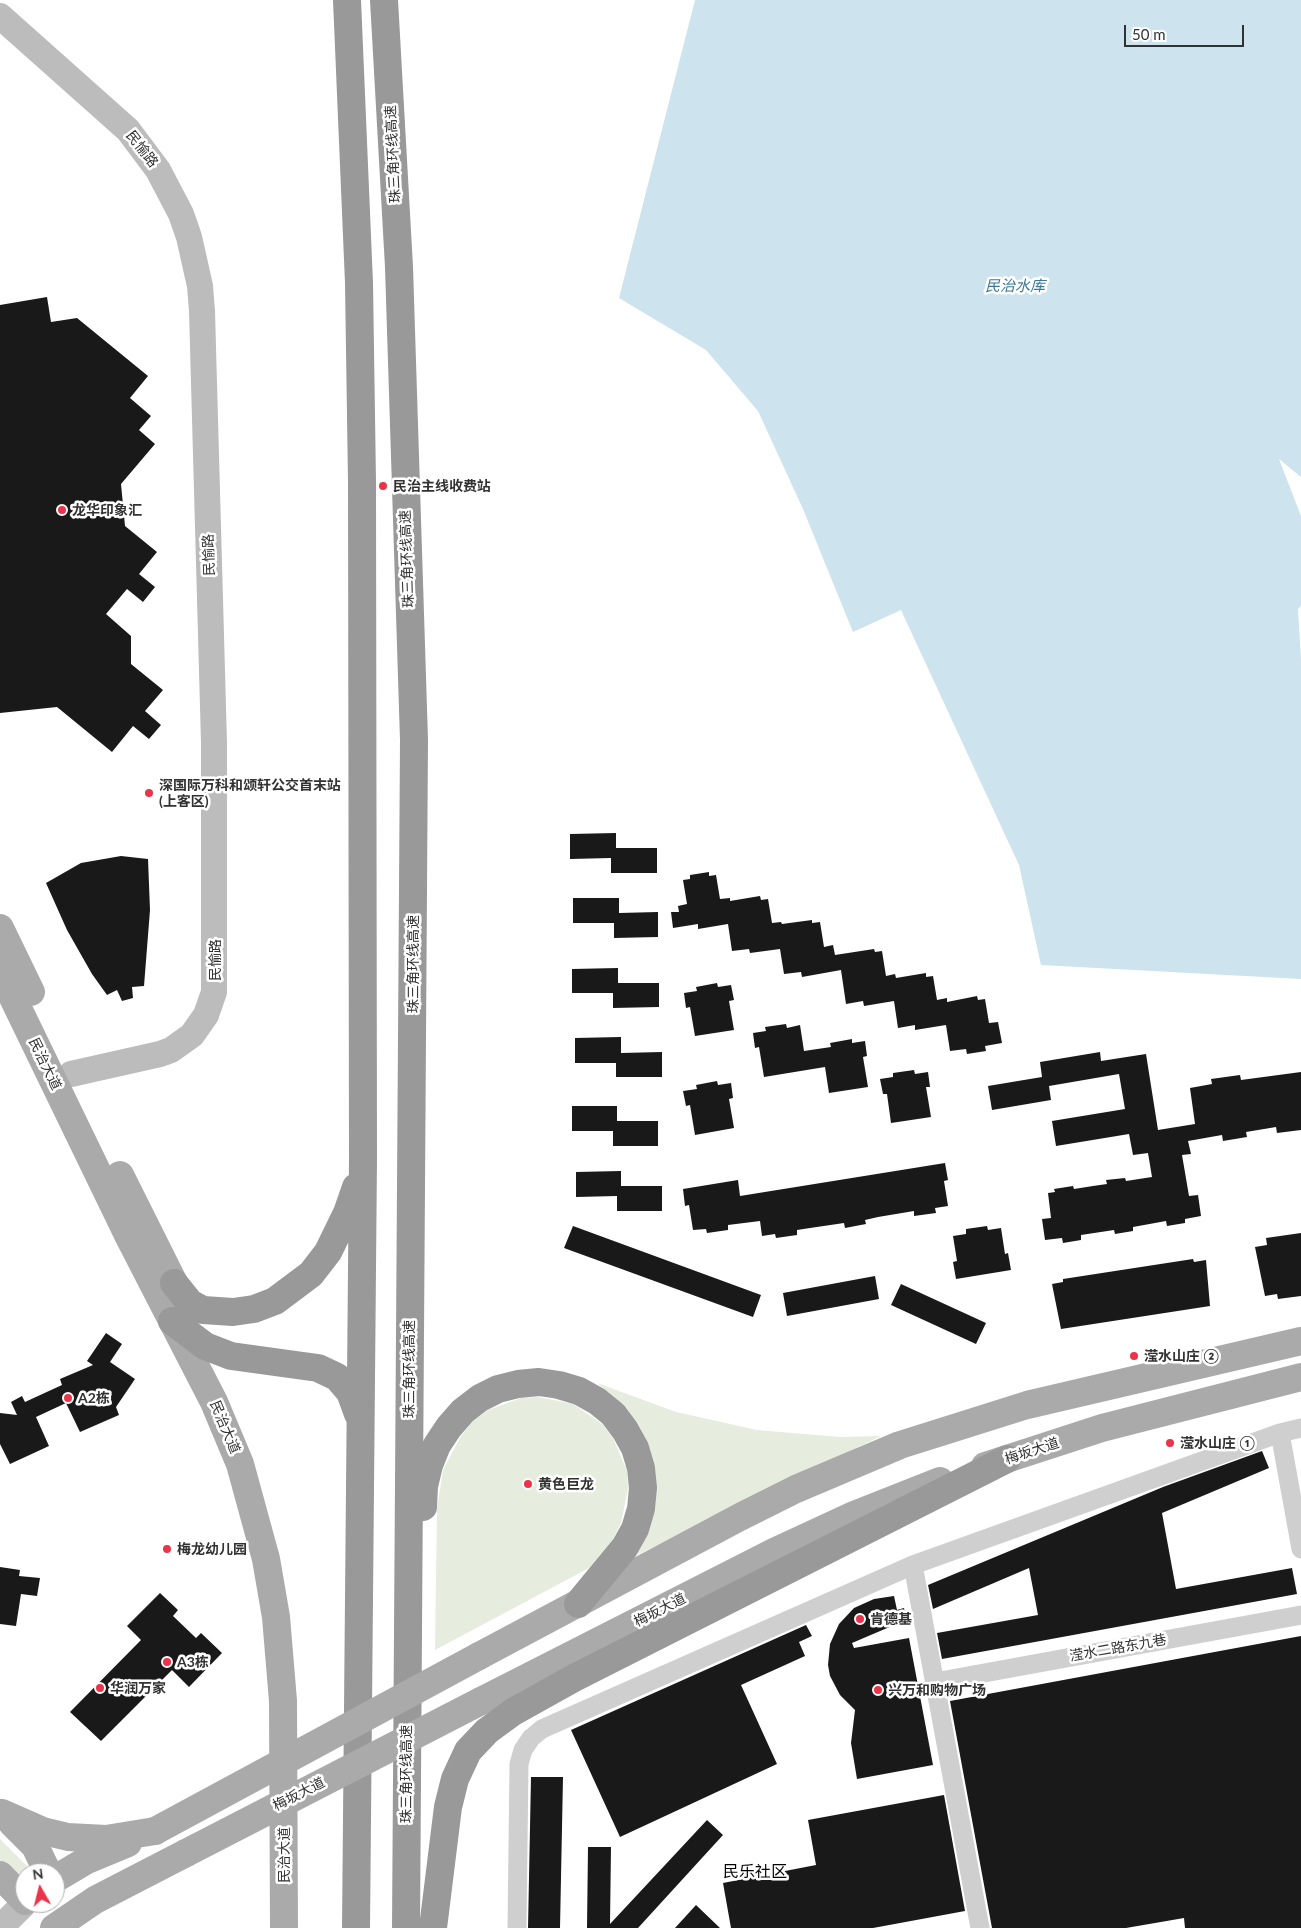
<!DOCTYPE html>
<html>
<head>
<meta charset="utf-8">
<style>
  body { margin:0 }
  #map { position:relative; width:1301px; height:1928px; overflow:hidden; background:#fff; font-family:Lato,sans-serif }
  canvas { display:block }
  .north { position:absolute; left:15px; top:1863px; width:50px; height:50px; box-sizing:border-box; background:#fff; border:1px solid #adadad; border-radius:50%; rotate:352deg; font-size:14px; font-weight:700; line-height:20px; text-align:center; color:#323232 }
  .north::after { content:''; display:block; margin:auto; width:18px; height:22px; background:#eb3349; clip-path:polygon(50% 0,100% 100%,50% 72%,0 100%) }
  .scale { position:absolute; left:1124px; top:25px; width:120px; height:22px; box-sizing:border-box; border:2px solid #323232; border-top:0; padding-left:6px; font-size:15px; line-height:18px; white-space:nowrap; color:#323232; -webkit-text-stroke:4px #fff; paint-order:stroke }
</style>
</head>
<body>
<div id="map">
<canvas width="1301" height="1928"></canvas>
<div class="north">N</div>
<div class="scale">50 m</div>
</div>
<script>
const ctx = document.querySelector('canvas').getContext('2d');
ctx.lineJoin = 'round';
function fillPath(path, color) { ctx.fillStyle = color; ctx.fill(path, 'evenodd'); }
const toPath = rows => new Path2D(rows.map(r => 'M' + r).join(''));
function strokePath(path, color, width, dash) { ctx.strokeStyle = color; ctx.lineWidth = width; ctx.lineCap = dash ? 'butt' : 'round'; ctx.setLineDash(dash || []); ctx.stroke(path); }
function drawText(font, color, halo, rows, align = 'center') {
  ctx.font = font + ' Lato,"Noto Sans SC",sans-serif'; ctx.lineWidth = 5; ctx.setLineDash([]); ctx.textBaseline = 'middle'; ctx.strokeStyle = halo; ctx.fillStyle = color; for (const [text, x, y, turn = 0] of rows) {
    ctx.save(); ctx.translate(x, y); ctx.rotate((+turn || 0) * Math.PI / 180); ctx.textAlign = isNaN(turn) ? turn : align; if (halo) ctx.strokeText(text, 0, 0); ctx.fillText(text, 0, 0); ctx.restore();
  }
}
const green = toPath([
  [597,1383,676,1412,757,1430,840,1437,881,1436,637,1555,648,1534,655,1512,657,1489,655,1465,648,1443,637,1422,623,1404],
  [539,1397,573,1404,602,1424,613,1438,627,1471,628,1488,621,1523,613,1539,589,1568,435,1650,437,1509,443,1470,461,1436,473,1421,488,1410,521,1398],
  [0,1839,34,1873,25,1873,25,1884,0,1860]
]);
const water = toPath([
  [695,0,1301,0,1301,477,1279,459,1301,516,1301,606,1298,609,1301,659,1301,979,1041,965,1019,865,901,610,853,632,803,509,758,411,706,350,619,298]
]);
const building = toPath([
  [47,297,51,322,77,318,148,376,130,398,151,416,139,430,155,444,121,484,125,526,157,552,139,574,155,587,143,602,127,589,106,614,131,636,131,664,163,690,145,711,161,725,149,739,133,726,112,752,57,707,0,713,0,305],
  [616,833,616,848,657,848,657,873,611,873,611,858,570,859,570,834],
  [121,856,148,859,150,910,144,986,132,987,133,998,122,1001,117,990,107,995,92,974,67,930,46,883,81,863],
  [709,872,709,876,716,875,720,899,730,898,730,901,760,896,761,900,768,899,772,923,781,922,782,924,812,920,812,923,820,922,824,947,833,945,835,955,874,949,875,952,882,951,886,976,895,974,896,978,926,973,926,977,933,976,937,1000,947,998,947,1002,977,996,978,1000,985,999,989,1023,998,1022,1002,1043,985,1046,986,1051,967,1054,966,1049,950,1051,946,1025,915,1030,915,1025,898,1028,894,1001,864,1006,863,1001,846,1004,841,970,802,977,801,972,784,974,780,949,750,953,749,949,732,951,728,924,698,929,698,924,673,928,671,912,679,912,678,906,687,904,683,880,690,879,690,875],
  [573,898,619,898,619,913,658,912,658,937,614,938,614,923,573,923],
  [618,968,618,983,659,983,659,1007,613,1008,613,993,572,993,572,969],
  [717,983,718,987,731,985,734,1000,729,1001,734,1030,695,1036,690,1007,686,1008,684,993,697,991,696,987],
  [786,1024,787,1028,800,1025,804,1051,831,1047,830,1043,852,1039,852,1043,865,1041,867,1056,863,1057,868,1087,829,1093,825,1067,764,1077,759,1047,755,1048,753,1033,766,1031,765,1027],
  [621,1037,621,1053,662,1052,662,1077,616,1077,616,1063,575,1063,575,1038],
  [1100,1052,1101,1061,1146,1054,1158,1130,1195,1124,1190,1088,1212,1084,1211,1079,1240,1075,1241,1080,1301,1072,1301,1130,1277,1133,1276,1127,1246,1132,1247,1137,1223,1141,1222,1135,1188,1141,1191,1154,1182,1155,1189,1196,1198,1195,1201,1216,1185,1219,1185,1223,1167,1226,1166,1221,1133,1227,1133,1231,1115,1234,1114,1230,1081,1235,1081,1240,1063,1243,1062,1238,1045,1240,1042,1219,1051,1218,1048,1193,1055,1192,1054,1189,1073,1186,1074,1189,1093,1186,1107,1184,1106,1180,1125,1178,1126,1181,1152,1177,1148,1153,1133,1155,1129,1134,1056,1146,1052,1121,1125,1109,1119,1074,1049,1086,1051,1100,992,1110,988,1086,1042,1077,1040,1062],
  [914,1070,915,1074,928,1072,930,1087,926,1087,931,1117,891,1123,887,1094,883,1094,880,1079,893,1077,893,1073],
  [717,1081,718,1085,731,1083,733,1098,729,1099,734,1128,695,1135,690,1105,686,1106,683,1091,697,1089,696,1085],
  [572,1106,617,1106,617,1121,658,1121,658,1146,613,1146,613,1131,572,1131],
  [945,1163,948,1180,944,1181,948,1206,935,1208,936,1213,914,1216,914,1211,878,1217,865,1220,866,1224,845,1228,844,1223,810,1228,797,1230,797,1235,776,1238,775,1234,762,1236,760,1221,728,1225,728,1230,707,1233,706,1229,693,1230,689,1205,685,1206,683,1189,738,1180,740,1196],
  [621,1171,621,1186,662,1186,662,1211,617,1211,617,1196,576,1197,576,1172],
  [573,1226,761,1295,753,1317,564,1248],
  [987,1226,988,1230,1001,1228,1005,1254,1008,1253,1011,1270,956,1279,953,1262,957,1261,953,1236,966,1234,966,1229],
  [1301,1233,1301,1296,1278,1299,1277,1294,1265,1296,1255,1247,1267,1245,1266,1238],
  [1193,1259,1194,1262,1206,1260,1210,1306,1061,1329,1052,1284,1063,1282,1063,1279],
  [875,1276,879,1299,787,1316,783,1293],
  [901,1284,986,1323,976,1344,891,1305],
  [106,1333,122,1344,110,1362,135,1379,116,1407,119,1415,80,1432,66,1403,36,1417,49,1446,10,1464,0,1444,0,1413,17,1415,11,1402,22,1396,25,1402,62,1385,60,1379,93,1365,87,1361],
  [1262,1451,1269,1468,1162,1513,1176,1589,1292,1568,1297,1594,942,1659,937,1633,1038,1615,1029,1568,933,1609,928,1585,1163,1487],
  [0,1567,20,1570,19,1576,40,1578,37,1596,21,1594,16,1626,0,1624],
  [160,1593,178,1610,173,1616,196,1638,201,1633,222,1653,189,1687,172,1670,101,1741,70,1712,141,1640,127,1626],
  [894,1596,897,1610,904,1608,906,1620,852,1643,854,1648,909,1638,933,1765,857,1779,851,1743,855,1710,840,1695,830,1676,828,1665,830,1644,839,1624,854,1608,874,1599],
  [806,1625,812,1636,799,1642,805,1656,741,1685,777,1764,620,1837,571,1730],
  [1301,1636,1301,1928,1185,1928,1184,1918,1126,1928,992,1928,950,1701],
  [531,1777,563,1777,560,1928,528,1928],
  [944,1795,965,1911,873,1928,731,1928,723,1883,816,1865,808,1820],
  [707,1820,723,1835,638,1928,587,1928,588,1847,611,1847,610,1924],
  [696,1905,720,1928,675,1928]
]);
const street = toPath([
  [1280,1433,1301,1549],
  [913,1565,980,1928],
  [935,1682,1301,1615],
  [517,1928,519,1764,523,1750,531,1738,542,1729,913,1565,1280,1433,1301,1428]
]);
const secondary = toPath([
  [0,16,128,130,158,170,181,214,189,237,200,286,202,311,214,743,214,992,206,1015,192,1035,171,1050,160,1054,71,1074],
  [0,1928,25,1903]
]);
const primary = toPath([
  [0,928,31,992],
  [0,971,127,1233,214,1402,240,1464,266,1559,276,1617,283,1701,284,1928],
  [120,1175,174,1283],
  [985,1466,1102,1428,1301,1377],
  [479,1656,740,1517,796,1489,900,1445,1027,1405,1301,1341],
  [481,1701,774,1552,854,1515,940,1481],
  [2,1813,43,1831,68,1837,106,1839,155,1831],
  [12,1823,35,1846,48,1873],
  [0,1875,25,1901],
  [55,1879,87,1860,128,1843],
  [54,1928,95,1900,186,1853]
]);
const highway = toPath([
  [347,0,359,283,362,482,363,1158,356,1928],
  [384,0,399,267,414,740,406,1928],
  [174,1283,190,1303,203,1310,233,1312,254,1309,275,1301,311,1274,328,1252,347,1213,356,1187],
  [172,1321,205,1346,231,1356,318,1368,337,1377,350,1392,358,1414],
  [423,1507,424,1486,429,1465,437,1445,449,1427,463,1411,480,1398,498,1389,518,1384,539,1382,559,1385,579,1391,597,1401,613,1414,625,1430,635,1448,641,1468,643,1488,641,1509,635,1529,625,1547,578,1604],
  [433,1928,448,1807,455,1779,468,1751,487,1731,513,1712,574,1678,1007,1459]
]);
const primaryBridge = toPath([
  [155,1831,479,1656],
  [186,1853,481,1701]
]);
const markers = [
  [383,486,5,"#eb3349"],
  [62,510,5,"#eb3349"],
  [149,793,5,"#eb3349"],
  [1134,1356,5,"#eb3349"],
  [68,1398,5,"#eb3349"],
  [1170,1443,5,"#eb3349"],
  [528,1484,5,"#eb3349"],
  [167,1549,5,"#eb3349"],
  [860,1619,5,"#eb3349"],
  [167,1662,5,"#eb3349"],
  [100,1688,5,"#eb3349"],
  [878,1690,5,"#eb3349"]
];
const streetNames = [
  ["民愉路",142,149,52],
  ["珠三角环线高速",393,154,-93],
  ["民愉路",209,555,-92],
  ["珠三角环线高速",407,559,-92],
  ["民愉路",215,960,-90],
  ["珠三角环线高速",413,964,-90],
  ["民治大道",45,1064,64],
  ["珠三角环线高速",409,1369,-90],
  ["民治大道",225,1427,67],
  ["梅坂大道",1032,1451,-18],
  ["梅坂大道",660,1610,-27],
  ["滢水二路东九巷",1118,1648,-10],
  ["珠三角环线高速",406,1774,-90],
  ["梅坂大道",299,1794,-27],
  ["民治大道",284,1855,-90]
];
const poiNames = [
  ["民治主线收费站",393,486],
  ["龙华印象汇",72,510],
  ["深国际万科和颂轩公交首末站",159,785],
  ["(上客区)",159,801],
  ["滢水山庄 ②",1144,1356],
  ["A2栋",78,1398],
  ["滢水山庄 ①",1180,1443],
  ["黄色巨龙",538,1484],
  ["梅龙幼儿园",177,1549],
  ["肯德基",870,1619],
  ["A3栋",177,1662],
  ["华润万家",110,1688],
  ["兴万和购物广场",888,1690]
];
const waterNames = [
  ["民治水库",1015,286]
];
const quarterNames = [
  ["民乐社区",755,1872]
];
fillPath(green, '#e6ecde');
fillPath(water, '#cde3ee');
fillPath(building, '#191919');
strokePath(street, '#cfcfcf', 19);
strokePath(secondary, '#bcbcbc', 26);
strokePath(primary, '#aaa', 28);
strokePath(highway, '#999', 28);
strokePath(primaryBridge, '#aaa', 28);
for (const [x, y, r, color] of markers) { const dot = new Path2D(); dot.arc(x, y, r, 0, 2 * Math.PI); ctx.fillStyle = color; ctx.fill(dot); strokePath(dot, '#fff', 2); }
drawText('14px', '#323232', '#fff', streetNames);
drawText('bold 14px', '#323232', '#fff', poiNames, 'left');
drawText('italic 15px', '#3c7998', '#fff', waterNames);
drawText('16px', '#000', '#fff', quarterNames);
</script>
</body>
</html>
